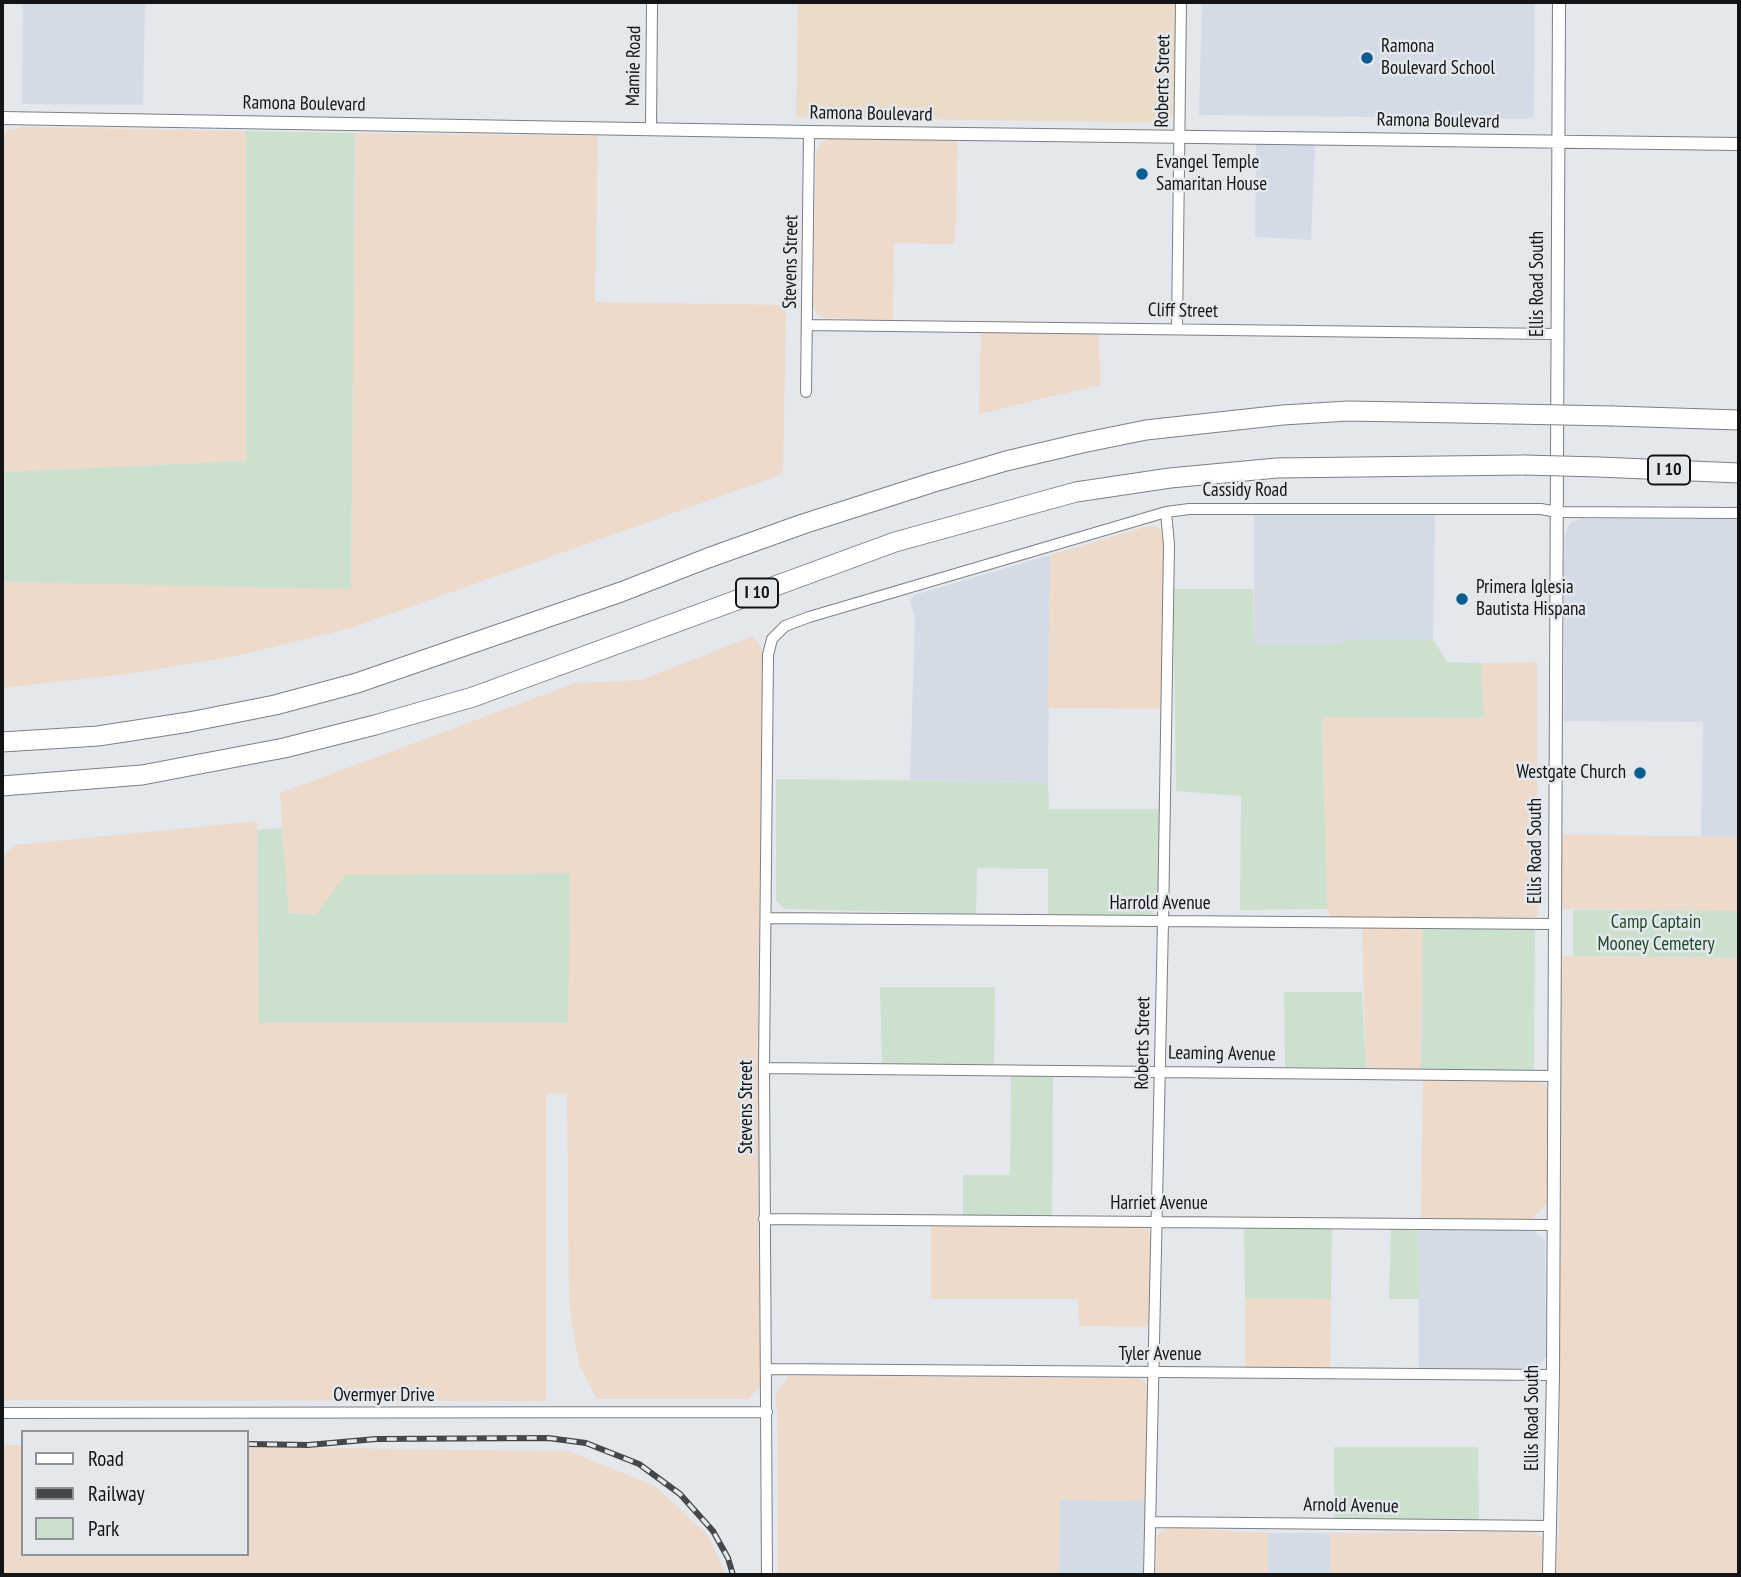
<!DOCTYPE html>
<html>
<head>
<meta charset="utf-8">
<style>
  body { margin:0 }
  #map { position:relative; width:1741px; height:1577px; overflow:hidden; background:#e4e8ec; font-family:"PT Sans Narrow",sans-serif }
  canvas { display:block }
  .frame { position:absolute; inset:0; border:4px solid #121415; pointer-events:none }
  .legend { position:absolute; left:21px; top:1430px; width:228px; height:126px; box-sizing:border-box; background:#e4e8ec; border:2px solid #909396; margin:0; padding:9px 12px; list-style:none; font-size:21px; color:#121415 }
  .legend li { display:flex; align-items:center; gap:14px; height:35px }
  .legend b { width:35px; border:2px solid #909396 }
</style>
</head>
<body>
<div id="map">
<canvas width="1741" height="1577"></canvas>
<div class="frame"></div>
<ul class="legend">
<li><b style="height:9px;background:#fff"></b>Road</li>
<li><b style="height:9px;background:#454849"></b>Railway</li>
<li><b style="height:19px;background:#cbe1ce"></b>Park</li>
</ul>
</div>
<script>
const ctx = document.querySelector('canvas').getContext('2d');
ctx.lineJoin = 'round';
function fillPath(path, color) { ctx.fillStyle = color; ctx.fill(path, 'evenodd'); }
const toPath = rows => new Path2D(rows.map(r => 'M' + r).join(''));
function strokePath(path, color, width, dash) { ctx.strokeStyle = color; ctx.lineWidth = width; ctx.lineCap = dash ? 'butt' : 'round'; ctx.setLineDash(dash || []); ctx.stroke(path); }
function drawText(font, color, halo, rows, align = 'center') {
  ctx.font = font + ' "PT Sans Narrow",sans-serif'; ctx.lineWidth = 5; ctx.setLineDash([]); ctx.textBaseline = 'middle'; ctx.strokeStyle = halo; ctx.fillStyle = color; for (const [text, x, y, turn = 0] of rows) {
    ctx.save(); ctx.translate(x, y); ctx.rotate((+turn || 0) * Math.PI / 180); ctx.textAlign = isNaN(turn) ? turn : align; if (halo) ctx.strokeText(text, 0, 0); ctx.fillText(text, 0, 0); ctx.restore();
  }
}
const built = toPath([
  [23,2,145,2,143,105,22,104],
  [1202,2,1535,2,1534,117,1526,119,1199,115],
  [1256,144,1315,145,1311,240,1255,237],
  [1254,513,1435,514,1433,639,1350,639,1329,645,1254,645],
  [1580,519,1739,519,1739,837,1701,837,1703,722,1564,721,1564,536,1570,523],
  [1050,555,1048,782,910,780,915,617,910,602,914,595],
  [1481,1228,1534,1231,1545,1241,1546,1357,1540,1364,1526,1370,1419,1370,1418,1230],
  [1060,1500,1145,1501,1144,1575,1059,1575],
  [1268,1533,1330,1533,1330,1575,1268,1575]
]);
const industrial = toPath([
  [23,127,246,131,246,461,2,472,2,139,7,130],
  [355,133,598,136,595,302,786,305,783,474,351,628,237,656,127,674,2,688,2,582,351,588],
  [833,137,958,139,955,244,894,243,893,320,824,318,816,313,813,305,816,153,822,142],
  [981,332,1099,332,1100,385,979,414],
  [1148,526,1155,526,1163,533,1165,540,1161,709,1048,708,1050,555],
  [753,636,762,649,759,973,760,1386,748,1399,597,1399,579,1365,569,1304,567,1093,546,1094,546,1401,4,1400,2,1397,2,861,5,854,15,845,257,821,259,1023,567,1023,570,900,316,916,288,912,280,793,575,683,641,680],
  [1537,662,1538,917,1331,918,1327,909,1322,717,1483,718,1481,663],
  [1562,834,1739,837,1739,911,1561,909],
  [1362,928,1423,928,1421,1070,1366,1068],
  [1561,956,1739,958,1739,1575,1556,1575,1559,1525],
  [1423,1079,1538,1081,1547,1087,1547,1205,1530,1219,1421,1219],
  [931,1226,1141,1226,1148,1228,1151,1239,1149,1327,1079,1326,1078,1299,931,1299],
  [1245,1298,1331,1299,1330,1370,1245,1369],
  [789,1376,1139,1378,1144,1381,1149,1389,1145,1501,1060,1500,1059,1575,778,1575,778,1443,776,1393],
  [2,1445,23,1445,23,1554,247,1554,247,1447,568,1451,655,1486,708,1535,726,1575,2,1575],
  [1169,1527,1268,1533,1268,1575,1156,1575,1157,1535],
  [1536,1532,1544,1539,1542,1575,1330,1575,1330,1533]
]);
const medical = toPath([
  [798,2,1176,2,1174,116,1159,123,796,117]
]);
const green = toPath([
  [246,131,355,133,351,589,2,582,2,472,246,461],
  [1173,589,1253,589,1254,645,1329,645,1350,639,1433,639,1447,662,1481,663,1484,718,1322,717,1327,909,1240,910,1241,796,1176,791],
  [776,779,1048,782,1049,809,1159,809,1160,907,1147,917,1048,914,1048,869,977,868,976,914,785,909,776,901],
  [282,828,289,913,316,915,345,875,569,873,570,900,568,1023,259,1023,257,830],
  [1573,910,1739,911,1739,958,1573,956],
  [1423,928,1535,929,1534,1071,1421,1070],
  [880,987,995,987,994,1065,882,1064],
  [1284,992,1362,992,1366,1068,1285,1067],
  [1011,1076,1053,1076,1052,1217,963,1215,963,1175,1010,1175],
  [1244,1227,1332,1227,1331,1299,1245,1298],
  [1391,1229,1418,1230,1419,1299,1389,1299],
  [1334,1447,1478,1447,1479,1520,1334,1519]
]);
const minor = toPath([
  [651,130,652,2],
  [808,325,1557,334],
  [1177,328,1181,2],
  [806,392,809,132],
  [766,918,1555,924],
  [764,1068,1554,1076],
  [764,1219,1553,1225],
  [767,1369,1553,1375],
  [2,1413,767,1412],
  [1150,1522,1551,1526],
  [767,1575,764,1068,768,655,772,639,785,626,809,617,1166,512,1189,509,1541,509,1557,512,1739,513],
  [1149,1575,1163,922,1169,545,1166,512]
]);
const tertiary = toPath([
  [2,118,809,132,1739,144],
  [1549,1575,1553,1375,1559,2]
]);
const motorway = toPath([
  [1613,416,1739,420],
  [1599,467,1739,473],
  [2,742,98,736,189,722,275,705,357,683,621,592,708,558,803,524,931,483,1006,461,1082,443,1146,430,1283,415,1348,411,1512,414],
  [2,786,142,775,284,748,375,725,473,697,895,542,1076,492,1170,478,1277,468,1524,465]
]);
const rail = toPath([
  [247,1444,308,1445,376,1439,548,1438,586,1443,639,1464,680,1494,713,1531,728,1558,733,1575]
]);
const motorwayBridge = toPath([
  [1512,414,1613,416],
  [1524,465,1599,467]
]);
const markers = [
  [1367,58,7,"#095e8f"],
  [1142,174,7,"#095e8f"],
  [1462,599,7,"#095e8f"],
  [1640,773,7,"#095e8f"]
];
const shields = [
  [1669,470,42],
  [757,593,42]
];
const shieldNames = [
  ["I 10",1669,470],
  ["I 10",757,593]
];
const poiNames = [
  ["Ramona",1381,47],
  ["Boulevard School",1381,69],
  ["Evangel Temple",1156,163],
  ["Samaritan House",1156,185],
  ["Primera Iglesia",1476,588],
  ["Bautista Hispana",1476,610],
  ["Westgate Church",1626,773,"right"]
];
const streetNames = [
  ["Mamie Road",634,66,-89],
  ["Roberts Street",1163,81,-89],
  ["Ramona Boulevard",304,104,1],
  ["Ramona Boulevard",871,114,1],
  ["Ramona Boulevard",1438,121,1],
  ["Stevens Street",791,262,-89],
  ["Ellis Road South",1538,284,-90],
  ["Cliff Street",1183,311,1],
  ["Cassidy Road",1245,491],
  ["Ellis Road South",1536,851,-90],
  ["Harrold Avenue",1160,904],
  ["Roberts Street",1143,1043,-89],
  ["Leaming Avenue",1222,1054,1],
  ["Stevens Street",747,1107,-90],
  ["Harriet Avenue",1159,1204],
  ["Tyler Avenue",1160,1355],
  ["Overmyer Drive",384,1396],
  ["Ellis Road South",1533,1418,-90],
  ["Arnold Avenue",1351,1506,1]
];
const parkNames = [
  ["Camp Captain",1656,923],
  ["Mooney Cemetery",1656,945]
];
fillPath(built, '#d3dce6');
fillPath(industrial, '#eddaca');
fillPath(medical, '#ebdbc9');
fillPath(green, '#cbe1ce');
strokePath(minor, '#7c7f83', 12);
strokePath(tertiary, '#7c7f83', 14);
strokePath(motorway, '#7c7f83', 21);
strokePath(minor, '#fff', 10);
strokePath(tertiary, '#fff', 12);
strokePath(motorway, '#fff', 19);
strokePath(rail, '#454849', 6);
strokePath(rail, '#e4e8ec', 3.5, [10]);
strokePath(motorwayBridge, '#7c7f83', 21, []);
strokePath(motorwayBridge, '#fff', 19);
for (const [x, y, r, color] of markers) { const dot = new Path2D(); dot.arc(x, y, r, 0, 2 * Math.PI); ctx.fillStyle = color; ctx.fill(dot); strokePath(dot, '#e4e8ec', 2.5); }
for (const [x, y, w] of shields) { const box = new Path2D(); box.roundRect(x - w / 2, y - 14.5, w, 29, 5); ctx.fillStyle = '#e4e8ec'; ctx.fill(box); strokePath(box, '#121415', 2); }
drawText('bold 18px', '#121415', null, shieldNames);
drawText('19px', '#121415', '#e4e8ec', poiNames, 'left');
drawText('19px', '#121415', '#e4e8ec', streetNames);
drawText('19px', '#1c4c27', '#e4e8ec', parkNames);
</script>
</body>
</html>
